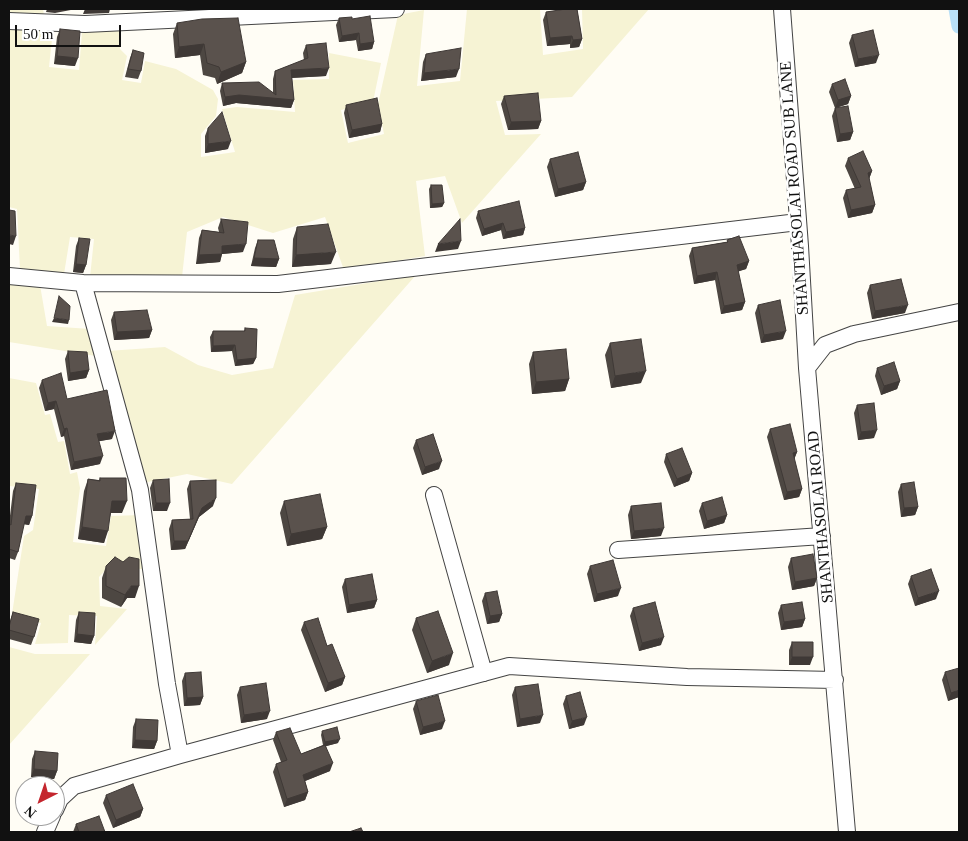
<!DOCTYPE html>
<html>
<head>
<meta charset="utf-8">
<style>
  body { margin:0 }
  #map { position:relative; width:968px; height:841px; overflow:hidden; background:#fffdf5; font-family:Georgia,serif }
  canvas { display:block }
  .frame { position:absolute; inset:0; border:10px solid #111; pointer-events:none }
  .north { position:absolute; left:15px; top:776px; width:50px; height:50px; box-sizing:border-box; background:#fff; border:1px solid #a0a0a0; border-radius:50%; rotate:221deg; font-size:14px; font-weight:700; line-height:20px; text-align:center; color:#111 }
  .north::after { content:''; display:block; margin:auto; width:18px; height:22px; background:#c4262e; clip-path:polygon(50% 0,100% 100%,50% 72%,0 100%) }
  .scale { position:absolute; left:15px; top:25px; width:106px; height:22px; box-sizing:border-box; border:2px solid #111; border-top:0; padding-left:6px; font-size:15px; line-height:18px; white-space:nowrap; color:#111; -webkit-text-stroke:4px #fff; paint-order:stroke }
</style>
</head>
<body>
<div id="map">
<canvas width="968" height="841"></canvas>
<div class="frame"></div>
<div class="north">N</div>
<div class="scale">50 m</div>
</div>
<script>
const ctx = document.querySelector('canvas').getContext('2d');
ctx.lineJoin = 'round';
function fillPath(path, color) { ctx.fillStyle = color; ctx.fill(path, 'evenodd'); }
const toPath = rows => new Path2D(rows.map(r => 'M' + r).join(''));
function strokePath(path, color, width, dash) { ctx.strokeStyle = color; ctx.lineWidth = width; ctx.lineCap = dash ? 'butt' : 'round'; ctx.setLineDash(dash || []); ctx.stroke(path); }
function drawText(font, color, halo, rows, align = 'center') {
  ctx.font = font + ' Georgia,serif'; ctx.lineWidth = 5; ctx.setLineDash([]); ctx.textBaseline = 'middle'; ctx.strokeStyle = halo; ctx.fillStyle = color; for (const [text, x, y, turn = 0] of rows) {
    ctx.save(); ctx.translate(x, y); ctx.rotate((+turn || 0) * Math.PI / 180); ctx.textAlign = isNaN(turn) ? turn : align; if (halo) ctx.strokeText(text, 0, 0); ctx.fillText(text, 0, 0); ctx.restore();
  }
}
const farmland = toPath([
  [9,9,43,9,45,21,9,18],
  [467,9,540,9,543,55,583,49,582,9,649,9,572,97,496,101,505,135,541,134,462,223,445,176,416,181,425,256,344,270,325,217,273,233,223,217,187,232,182,277,90,277,94,239,70,237,64,274,20,269,17,209,9,207,9,27,53,30,49,67,79,70,82,32,120,28,120,49,127,56,122,80,141,83,145,61,176,69,213,90,218,99,216,116,201,134,201,157,235,152,222,109,237,107,295,112,293,80,329,79,329,53,381,63,373,102,341,110,348,143,384,134,378,104,398,15,424,10,417,86,460,81],
  [416,275,232,484,187,474,143,483,107,351,165,347,198,365,232,375,273,368,295,295],
  [9,281,40,285,47,326,90,329,96,356,9,342],
  [9,378,36,383,45,415,50,414,58,442,64,441,70,474,77,472,80,488,73,542,106,546,111,516,141,515,148,570,110,565,99,577,100,606,127,609,95,645,97,616,69,615,68,643,35,644,41,623,12,614,24,536,33,530,39,489,9,486],
  [9,647,35,654,90,654,9,745]
]);
const canal = toPath([
  [956,9,959,26]
]);
const street = toPath([
  [782,9,800,246,807,368],
  [9,21,85,24,396,9],
  [9,276,83,283,278,284,798,222],
  [83,283,140,490,167,684,180,755],
  [434,495,484,673],
  [618,550,822,536],
  [55,810,60,799,74,786,180,755,509,666,687,677,835,680],
  [45,832,52,816],
  [847,832,807,368,825,345,854,334,959,312]
]);
const wall = toPath([
  [561,9,577,9,582,39,579,47,570,48,570,44,547,46,543,20,546,12,561,10],
  [339,18,352,19,374,42,372,49,358,51,356,40,339,42,336,25],
  [177,23,246,62,242,73,217,84,215,78,203,75,200,55,175,58,173,34],
  [60,29,75,66,54,64,57,37],
  [852,35,876,63,855,67,849,43],
  [306,45,326,76,292,78,294,100,291,108,236,103,223,106,220,91,222,83,273,92,273,79,275,71,304,60,303,53],
  [133,50,141,71,138,79,125,77,130,58],
  [426,54,456,77,421,81,423,62],
  [832,84,851,96,848,104,836,108,853,132,850,140,837,142,832,116,835,108,829,92],
  [504,96,541,121,538,129,508,130,501,104],
  [346,105,382,124,380,132,349,138,344,113],
  [208,128,228,149,205,153,205,136],
  [848,158,872,171,869,179,875,205,872,213,848,218,843,198,846,190,855,189,845,166],
  [550,159,586,182,583,190,555,197,547,167],
  [431,185,444,203,442,207,430,208,429,189],
  [478,211,525,228,523,235,503,239,501,230,482,236,476,218],
  [221,219,243,252,222,254,220,262,196,264,199,238,202,230,219,232,218,228],
  [297,227,331,264,292,267,293,239],
  [79,238,86,265,83,273,73,272,76,246],
  [258,240,279,259,276,267,251,266,255,248],
  [727,240,749,261,746,269,738,271,745,302,742,310,721,314,715,280,694,284,689,256,692,248,727,242],
  [870,285,905,313,872,319,867,293],
  [758,305,783,339,761,343,755,313],
  [114,312,152,330,149,338,114,340,111,320],
  [245,328,256,358,253,364,235,366,232,351,211,352,210,337,213,331,244,331],
  [610,343,641,383,611,388,605,355],
  [68,351,89,370,86,378,68,381,65,359],
  [533,352,569,379,565,391,532,394,529,364],
  [877,368,900,381,897,389,881,395,875,376],
  [42,380,67,399,112,439,99,441,100,464,71,470,64,436,61,437,54,409,45,411,39,388],
  [857,405,874,438,858,440,854,413],
  [770,429,797,452,794,459,802,489,799,497,784,500,767,437],
  [416,440,439,469,422,475,413,448],
  [666,454,692,473,689,481,674,487,664,462],
  [100,478,122,513,111,513,104,543,78,539,84,491,88,479,99,480],
  [153,480,167,511,153,511,150,488],
  [190,481,213,506,199,517,185,549,171,550,169,529,172,520,190,519,187,489],
  [16,483,32,516,29,525,24,524,18,552,15,560,9,558,9,524,13,491],
  [901,484,918,507,915,515,901,517,898,492],
  [284,501,327,527,322,539,287,546,280,513],
  [702,503,727,515,724,523,704,529,699,511],
  [631,506,661,536,631,539,628,515],
  [791,558,817,578,814,586,792,590,788,567],
  [106,566,135,598,127,598,121,607,102,598,102,578],
  [590,566,618,596,594,602,587,574],
  [911,576,936,599,915,606,908,584],
  [345,579,377,600,374,608,347,613,342,587],
  [485,593,502,614,499,622,487,624,482,601],
  [781,605,805,619,802,627,781,630,778,613],
  [633,608,661,645,639,651,630,616],
  [13,612,34,637,31,645,9,639,9,624],
  [79,612,94,636,91,644,74,642,76,620],
  [416,618,449,665,427,673,412,630],
  [304,622,327,646,345,677,342,685,325,692,301,630],
  [792,642,810,665,789,665,789,650],
  [945,672,959,697,948,701,942,680],
  [185,673,203,697,200,705,184,706,182,681],
  [240,687,267,719,241,723,237,695],
  [515,687,540,723,517,727,512,695],
  [566,696,584,725,569,729,563,704],
  [416,701,442,729,420,735,413,709],
  [136,719,157,741,154,749,132,748,133,727],
  [322,731,338,743,326,746,330,771,305,781,308,792,305,800,284,807,273,772,276,764,281,762,273,740,276,732,301,754,323,745,321,735],
  [35,751,57,771,54,779,31,777,32,759],
  [106,795,143,809,140,817,113,828,103,803],
  [76,824,105,832,73,832]
]);
const shadedWall = toPath([
  [47,9,76,9,55,13,46,12],
  [85,9,110,9,109,13,83,14],
  [359,33,356,40,339,42,342,36],
  [572,36,570,44,547,46,550,38],
  [582,39,579,47,570,48,573,40],
  [374,42,372,49,358,51,360,44],
  [204,44,200,55,175,58,179,47],
  [879,55,876,63,855,67,858,59],
  [57,56,78,58,75,66,54,64],
  [246,62,242,73,217,84,221,72],
  [329,68,326,76,288,78,291,70],
  [459,69,456,77,421,81,424,73],
  [239,95,294,100,291,108,236,103,223,106,225,97],
  [851,96,848,104,835,108,838,100],
  [541,121,538,129,508,130,511,122],
  [382,124,380,132,349,138,352,130],
  [853,132,850,140,837,142,840,134],
  [231,141,228,149,205,153,208,144],
  [872,171,869,179,868,173],
  [586,182,583,190,555,197,558,189],
  [444,203,442,207,430,208,432,204],
  [875,205,872,213,848,218,851,210],
  [503,223,501,230,482,236,484,229],
  [525,228,523,235,503,239,506,232],
  [9,235,16,236,13,245,9,244],
  [461,241,458,249,435,252,438,244],
  [246,244,243,252,222,254,220,262,196,264,199,255,222,246],
  [336,252,331,264,292,267,296,255],
  [254,258,279,259,276,267,251,266],
  [749,261,746,269,734,273,737,265],
  [76,264,86,265,83,273,73,272],
  [717,272,715,280,694,284,697,276],
  [745,302,742,310,721,314,724,306],
  [908,305,905,313,872,319,875,311],
  [54,318,69,320,68,324,52,322],
  [152,330,149,338,114,340,117,332],
  [786,331,783,339,761,343,764,335],
  [235,345,232,351,211,352,213,346],
  [256,358,253,364,235,366,237,360],
  [89,370,86,378,68,381,70,373],
  [646,371,641,383,611,388,615,376],
  [569,379,565,391,532,394,536,382],
  [900,381,897,389,881,395,884,386],
  [56,401,54,409,45,411,48,403],
  [67,428,64,436,61,437,64,429],
  [877,430,874,438,858,440,861,432],
  [115,431,112,439,95,442,97,434],
  [797,452,794,460,793,453],
  [103,456,100,464,71,470,74,462],
  [442,461,439,469,422,475,425,467],
  [692,473,689,481,674,487,677,479],
  [802,489,799,497,784,500,787,492],
  [216,498,213,506,199,517,185,549,171,550,174,541,202,508],
  [112,501,127,501,122,513,108,513],
  [156,503,170,503,167,511,153,511],
  [918,507,915,515,901,517,904,508],
  [727,515,724,523,704,529,707,521],
  [26,516,32,516,29,525,23,524],
  [82,527,108,531,104,543,78,539],
  [327,527,322,539,287,546,291,534],
  [664,528,661,536,631,539,634,531],
  [817,578,814,586,792,590,795,582],
  [131,586,139,586,135,598,127,598,121,607,125,595],
  [621,588,618,596,594,602,597,594],
  [939,591,936,599,915,606,918,598],
  [377,600,374,608,347,613,349,605],
  [502,614,499,622,487,624,490,616],
  [805,619,802,627,781,630,784,622],
  [77,634,94,636,91,644,74,642],
  [664,637,661,645,639,651,642,643],
  [453,653,449,665,427,673,432,661],
  [792,657,813,657,810,665,789,665],
  [345,677,342,685,325,692,328,683],
  [959,690,959,697,948,701,951,693],
  [203,697,200,705,184,706,187,698],
  [270,711,267,719,241,723,244,715],
  [543,715,540,723,517,727,520,719],
  [587,717,584,725,569,729,572,721],
  [445,721,442,729,420,735,423,727],
  [340,739,338,743,323,747,325,742],
  [135,740,157,741,154,749,132,748],
  [333,763,330,771,300,783,303,775],
  [34,769,57,771,54,779,31,777],
  [308,792,305,800,284,807,287,799],
  [143,809,140,817,113,828,116,820]
]);
const building = toPath([
  [566,9,577,9,582,39,573,40,572,36,550,38,546,12,566,9],
  [370,16,374,42,360,44,359,33,342,36,339,18,352,17,352,19,370,16],
  [238,18,246,62,221,72,219,67,207,63,204,44,179,47,177,23,202,19,238,18],
  [60,29,80,31,78,58,57,56,60,29],
  [873,30,879,55,858,59,852,35,873,30],
  [326,43,329,68,291,70,294,100,239,95,225,97,222,83,259,82,276,95,275,71,308,58,306,45,326,43],
  [461,48,459,69,424,73,426,54,461,48],
  [133,50,144,53,141,71,128,69,133,50],
  [845,79,851,96,838,100,832,84,845,79],
  [538,93,541,121,511,122,504,96,538,93],
  [377,98,382,124,352,130,346,105,377,98],
  [848,106,853,132,840,134,835,108,848,106],
  [222,112,231,141,208,144,208,128,222,112],
  [863,151,872,171,868,173,875,205,851,210,846,190,861,187,848,158,863,151],
  [578,152,586,182,558,189,550,159,578,152],
  [431,185,442,185,444,203,432,204,431,185],
  [519,201,525,228,506,232,503,223,484,229,478,211,519,201],
  [9,210,15,211,16,236,9,235,9,210],
  [221,219,248,222,246,244,222,246,222,254,199,255,202,230,224,233,221,219],
  [460,219,461,241,438,244,460,219],
  [328,224,336,252,296,255,297,227,328,224],
  [739,236,749,261,737,265,745,302,724,306,717,272,697,276,692,248,728,242,727,240,739,236],
  [79,238,90,239,86,265,76,264,79,238],
  [258,240,274,240,279,259,254,258,258,240],
  [901,279,908,305,875,311,870,285,901,279],
  [59,296,70,306,69,320,54,318,59,296],
  [780,300,786,331,764,335,758,305,780,300],
  [147,310,152,330,117,332,114,312,147,310],
  [245,328,257,329,256,358,237,360,235,345,213,346,213,331,245,331,245,328],
  [641,339,646,371,615,376,610,343,641,339],
  [566,349,569,379,536,382,533,352,566,349],
  [68,351,87,352,89,370,70,373,68,351],
  [894,362,900,381,884,386,877,368,894,362],
  [61,373,67,399,107,390,115,431,97,434,103,456,74,462,67,428,64,429,56,401,48,403,42,380,61,373],
  [874,403,877,430,861,432,857,405,874,403],
  [790,424,797,452,793,453,802,489,787,492,770,429,790,424],
  [433,434,442,461,425,467,416,440,433,434],
  [682,448,692,473,677,479,666,454,682,448],
  [100,478,126,478,127,501,112,501,108,531,82,527,88,479,100,481,100,478],
  [169,479,170,503,156,503,153,480,169,479],
  [216,480,216,498,202,508,188,541,174,541,172,520,193,519,190,481,216,480],
  [914,482,918,507,904,508,901,484,914,482],
  [16,483,36,485,32,516,26,516,18,552,9,549,9,524,11,525,16,483],
  [320,494,327,527,291,534,284,501,320,494],
  [722,497,727,515,707,521,702,503,722,497],
  [661,503,664,528,634,531,631,506,661,503],
  [813,554,817,578,795,582,791,558,813,554],
  [115,557,123,562,129,557,139,559,139,586,131,586,125,595,106,586,106,566,115,557],
  [613,560,621,588,597,594,590,566,613,560],
  [931,569,939,591,918,598,911,576,931,569],
  [372,574,377,600,349,605,345,579,372,574],
  [497,591,502,614,490,616,485,593,497,591],
  [655,602,664,637,642,643,633,608,655,602],
  [802,602,805,619,784,622,781,605,802,602],
  [438,611,453,653,432,661,416,618,438,611],
  [13,612,39,619,34,637,9,630,9,627,13,612],
  [79,612,95,613,94,636,77,634,79,612],
  [318,618,327,646,332,644,345,677,328,683,304,622,318,618],
  [792,642,813,642,813,657,792,657,792,642],
  [959,668,959,690,951,693,945,672,959,668],
  [201,672,203,697,187,698,185,673,201,672],
  [266,683,270,711,244,715,240,687,266,683],
  [538,684,543,715,520,719,515,687,538,684],
  [580,692,587,717,572,721,566,696,580,692],
  [438,695,445,721,423,727,416,701,438,695],
  [136,719,158,720,157,741,135,740,136,719],
  [337,727,340,739,325,742,322,731,337,727],
  [290,728,301,754,325,745,333,763,303,775,308,792,287,799,276,764,287,760,276,732,290,728],
  [35,751,58,753,57,771,34,769,35,751],
  [133,784,143,809,116,820,106,795,133,784],
  [99,816,105,832,79,832,76,824,99,816],
  [361,828,363,832,349,832,361,828]
]);
const streetNames = [
  ["SHANTHASOLAI ROAD SUB LANE",795,188,-94],
  ["SHANTHASOLAI ROAD",821,517,-95]
];
fillPath(farmland, '#f6f3d4');
strokePath(canal, '#b9e0f7', 15);
strokePath(street, '#444', 18);
strokePath(street, '#fff', 16);
fillPath(wall, '#4d4742');
fillPath(shadedWall, '#3f3936');
fillPath(building, '#5a524d');
strokePath(building, '#3f3936', 1);
drawText('16px', '#111', '#fff', streetNames);
</script>
</body>
</html>
